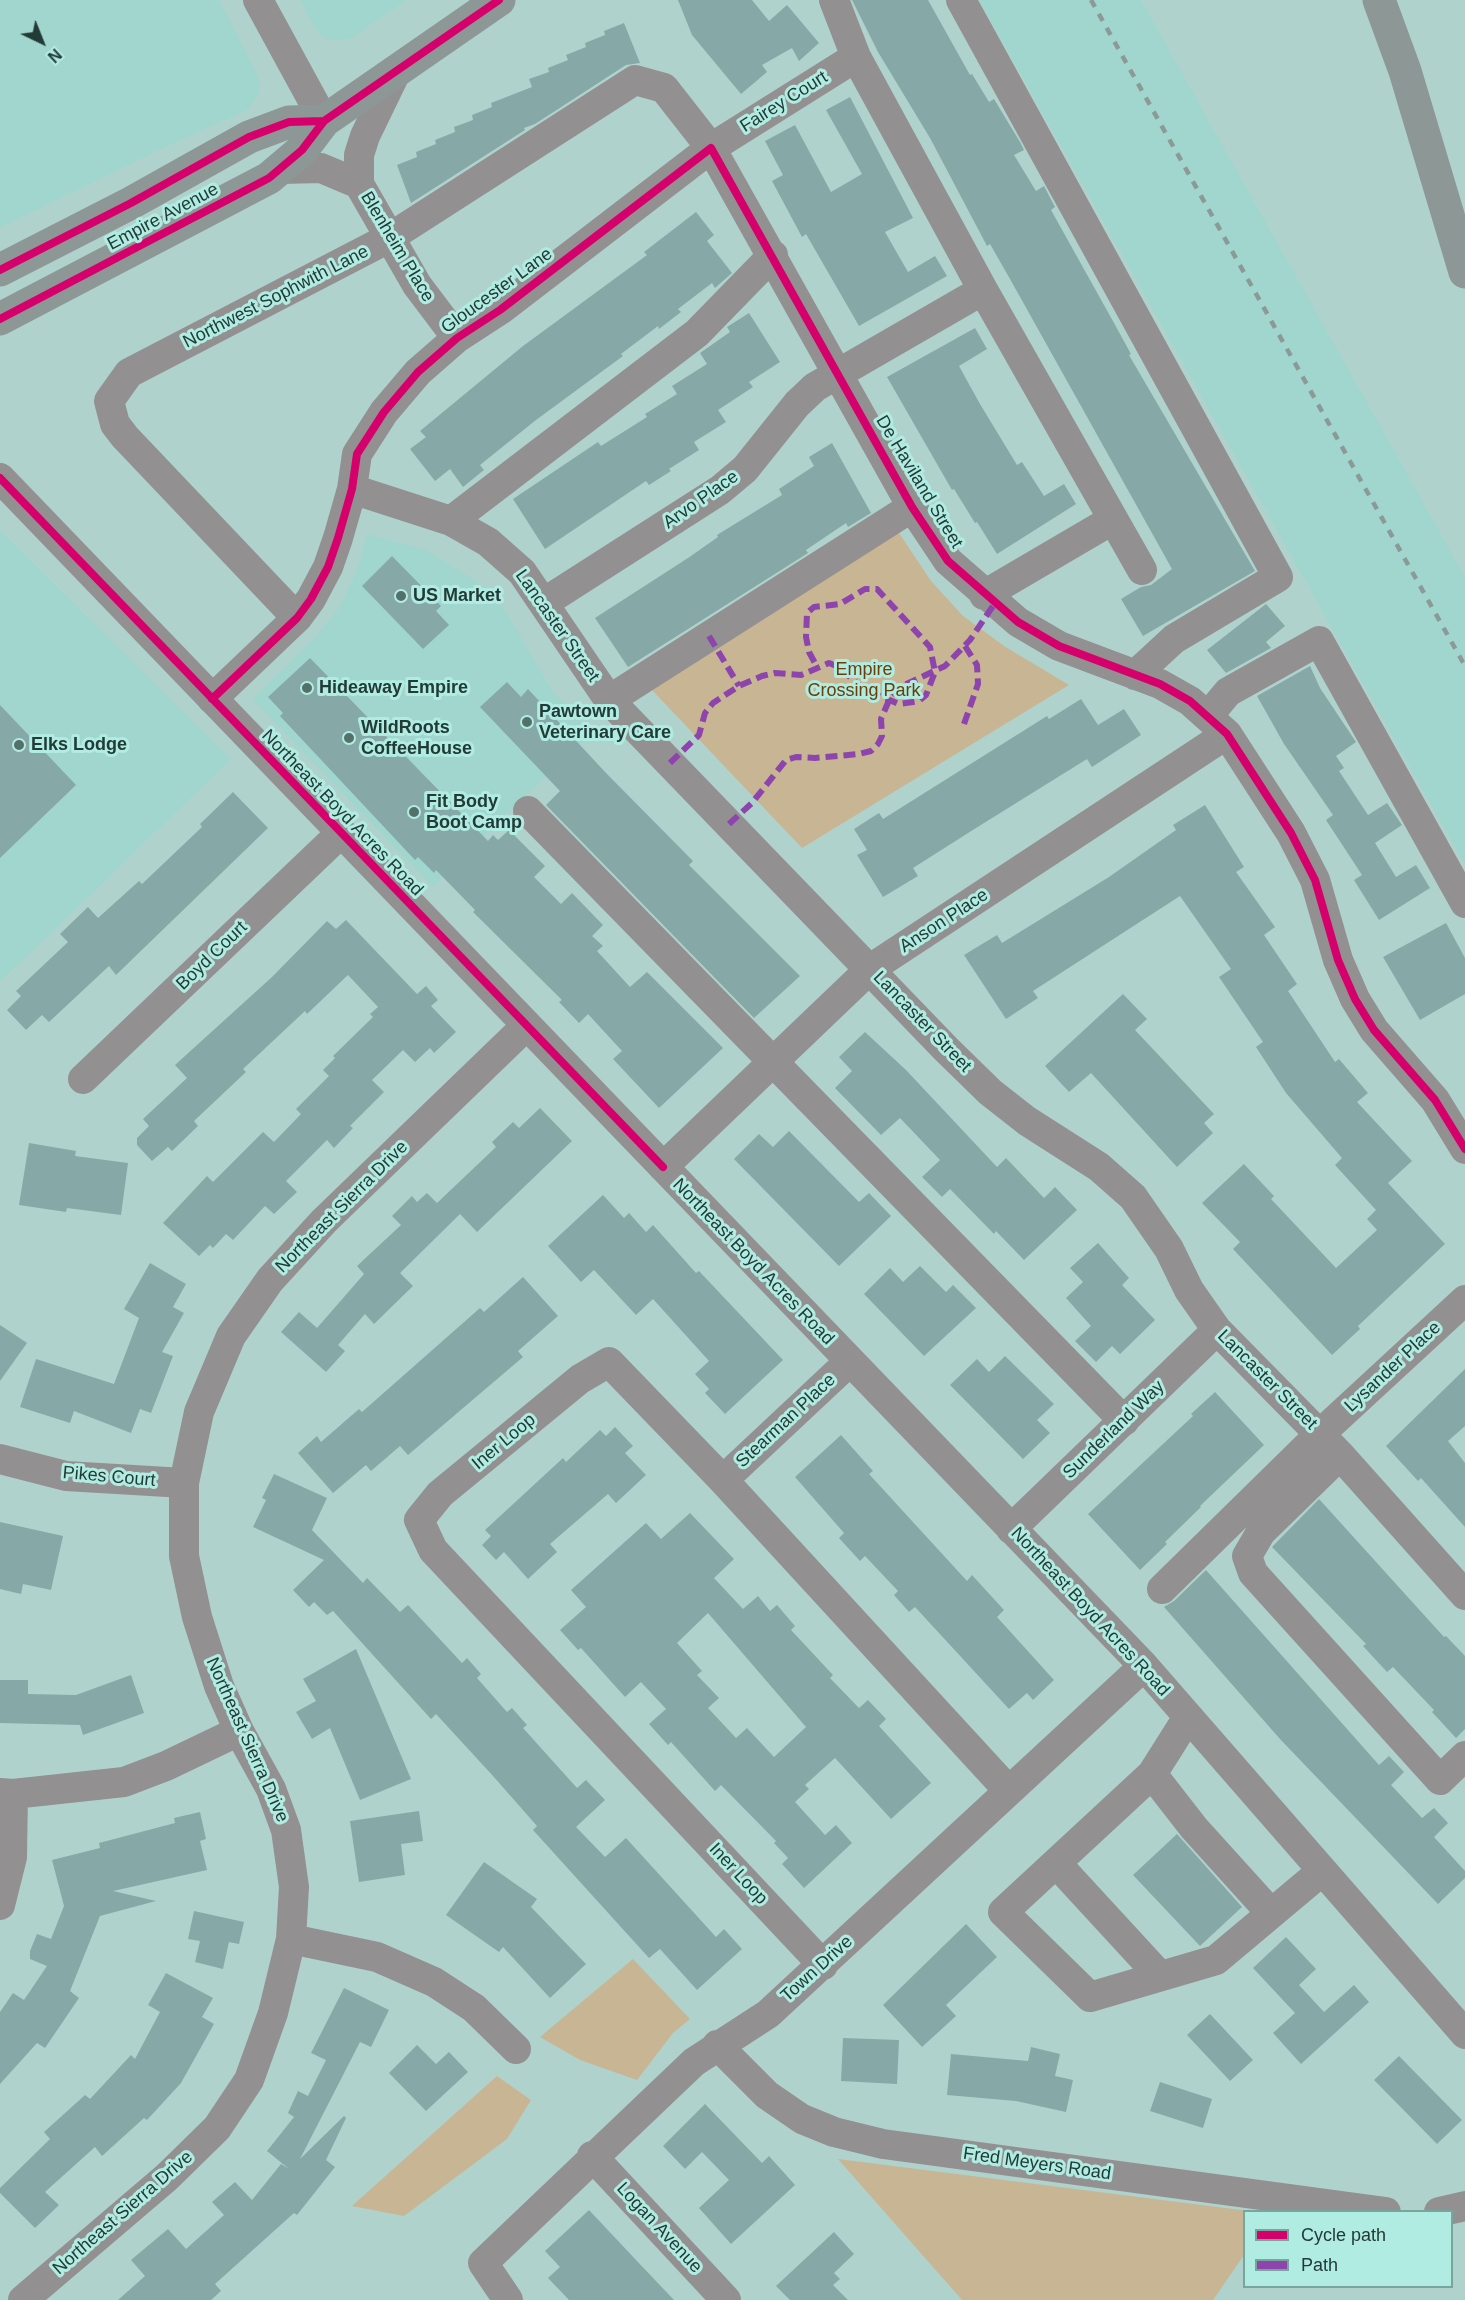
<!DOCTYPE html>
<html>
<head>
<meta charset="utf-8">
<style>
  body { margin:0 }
  #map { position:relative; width:1465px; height:2300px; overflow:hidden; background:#b0d2cc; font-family:Helvetica,sans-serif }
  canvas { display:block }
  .legend { position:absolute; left:1243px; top:2210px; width:210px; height:78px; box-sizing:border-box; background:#b0ece1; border:2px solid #78a59d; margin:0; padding:8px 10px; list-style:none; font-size:18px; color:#233b37 }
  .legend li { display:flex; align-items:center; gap:12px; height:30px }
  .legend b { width:30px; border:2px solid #78a59d }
  .north { position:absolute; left:12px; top:12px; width:60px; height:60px; -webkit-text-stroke:4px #b0ece1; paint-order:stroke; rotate:137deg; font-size:16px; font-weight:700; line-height:24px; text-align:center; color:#233b37 }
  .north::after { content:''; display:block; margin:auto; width:21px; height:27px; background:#233b37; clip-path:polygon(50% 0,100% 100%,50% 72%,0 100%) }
</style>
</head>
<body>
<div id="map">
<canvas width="1465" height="2300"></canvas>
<ul class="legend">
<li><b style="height:8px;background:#d6006c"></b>Cycle path</li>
<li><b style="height:8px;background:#8e44ad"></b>Path</li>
</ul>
<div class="north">N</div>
</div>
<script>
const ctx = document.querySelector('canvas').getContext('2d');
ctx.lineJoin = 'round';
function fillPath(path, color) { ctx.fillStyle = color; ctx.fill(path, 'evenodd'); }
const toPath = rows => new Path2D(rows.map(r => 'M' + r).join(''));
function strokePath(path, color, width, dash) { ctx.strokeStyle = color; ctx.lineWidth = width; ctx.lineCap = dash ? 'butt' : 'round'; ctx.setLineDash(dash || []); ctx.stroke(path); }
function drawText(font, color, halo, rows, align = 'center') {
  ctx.font = font + ' Helvetica,sans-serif'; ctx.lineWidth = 6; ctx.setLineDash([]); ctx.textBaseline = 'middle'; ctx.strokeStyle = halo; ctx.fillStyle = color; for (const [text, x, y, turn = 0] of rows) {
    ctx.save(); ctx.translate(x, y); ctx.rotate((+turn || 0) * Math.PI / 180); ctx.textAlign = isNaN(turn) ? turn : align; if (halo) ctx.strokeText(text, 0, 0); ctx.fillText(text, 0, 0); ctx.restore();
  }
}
const built = toPath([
  [0,0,219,0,256,72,260,85,258,96,247,110,159,150,0,228],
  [300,0,407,0,350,39,328,40,318,33],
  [979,0,1141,0,1465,577,1465,865],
  [0,530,231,759,0,982],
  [367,534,427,550,476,581,506,612,552,690,591,733,433,887,252,699,314,639,339,608,358,568]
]);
const green = toPath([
  [895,527,931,581,963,616,1004,646,1069,685,802,848,651,689],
  [633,1959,690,2019,673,2033,637,2080,580,2060,540,2037],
  [497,2076,531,2100,507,2139,404,2216,352,2206],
  [838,2159,1249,2211,1244,2212,1244,2255,1213,2300,962,2300]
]);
const building = toPath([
  [678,0,752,0,769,21,787,5,819,43,799,61,792,48,762,65,767,72,741,94,692,35],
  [852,0,928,0,970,75,972,74,989,102,994,99,1020,142,1024,150,1014,155,1036,191,1044,186,1055,207,1051,210,1114,323,1131,354,1129,355,1255,571,1143,636,1121,599,1141,587,1151,585,1172,569,1010,279,990,244,987,246,930,138,878,52],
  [624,23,640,63,626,65,535,124,524,128,525,130,411,203,397,165,417,157,416,152,436,144,435,140,455,132,454,127,473,120,472,115,492,107,491,103,532,87,529,79,549,72,548,68,568,60,566,55,586,47,585,43,605,35,604,31],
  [850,97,913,218,885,232,908,272,935,256,947,276,859,326,806,234,802,237,772,181,783,175,765,141,795,125,831,192,862,174,826,110],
  [696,212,714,235,707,241,732,273,715,288,712,283,678,309,681,312,659,329,658,326,621,354,623,356,536,420,480,465,484,470,463,487,450,469,435,481,410,449,426,437,420,431,523,346,647,255,644,252],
  [749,313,780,362,749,382,753,387,718,410,726,422,694,442,699,450,669,469,671,471,649,485,646,481,545,549,513,499,598,442,601,446,647,417,645,414,677,394,672,386,707,364,700,353,730,332,727,327],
  [975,328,987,349,959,366,980,404,1017,465,1022,462,1044,496,1064,484,1076,504,997,554,977,522,975,523,954,489,952,490,887,377],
  [832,443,871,513,848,527,846,523,806,550,808,553,628,667,595,618,688,558,718,537,717,535,782,495,779,489,814,466,809,457],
  [392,556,441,606,436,611,449,625,423,649,362,586],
  [1266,604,1285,626,1266,642,1271,648,1226,673,1207,650],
  [310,658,488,841,493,835,498,840,509,830,545,866,534,877,561,904,572,893,603,925,592,936,603,946,597,951,630,987,647,972,723,1048,659,1108,613,1059,622,1051,588,1014,579,1023,559,1002,562,1000,473,912,475,910,436,870,434,873,418,857,415,860,280,716,283,713,268,697],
  [1310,666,1320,688,1356,742,1336,756,1344,768,1339,771,1368,815,1387,803,1402,825,1375,843,1396,877,1416,865,1430,888,1379,920,1354,880,1362,875,1326,820,1333,815,1284,744,1257,696],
  [507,682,521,697,528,689,606,773,693,861,689,865,800,976,754,1018,546,805,560,791,480,707],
  [1081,699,1098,725,1124,709,1141,735,1092,767,1087,759,976,828,913,868,918,876,883,897,857,855,867,850,854,829,879,813,883,819,1047,716,1049,719],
  [0,705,76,785,0,858],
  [233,792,268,828,116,975,109,966,49,1022,42,1015,26,1030,7,1010,21,996,16,991,68,942,60,934,88,907,98,918,139,881,142,884,202,827,200,824],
  [1205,805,1244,867,1236,872,1275,927,1264,935,1297,984,1288,991,1335,1062,1339,1059,1368,1093,1357,1102,1412,1161,1388,1183,1445,1244,1358,1326,1360,1329,1332,1355,1233,1249,1240,1242,1202,1203,1244,1164,1274,1196,1271,1199,1336,1268,1377,1230,1367,1219,1376,1210,1335,1165,1342,1158,1286,1093,1256,1047,1263,1042,1219,977,1231,969,1180,896,1033,991,1038,998,1006,1019,964,955,997,935,1002,943,1109,877,1176,830,1173,825],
  [346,920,417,994,426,986,438,1000,431,1006,456,1032,434,1053,430,1048,415,1062,403,1050,372,1080,384,1092,350,1126,353,1128,334,1148,327,1140,286,1181,297,1192,274,1214,265,1206,233,1240,226,1234,213,1248,210,1245,199,1256,163,1223,207,1176,213,1182,263,1132,274,1142,301,1114,296,1109,329,1076,323,1070,335,1058,333,1056,373,1017,370,1014,378,1007,348,975,307,1014,305,1011,243,1069,246,1072,194,1121,198,1126,172,1151,168,1147,152,1161,137,1145,137,1138,149,1126,143,1119,187,1078,175,1065,272,977,327,921,336,929],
  [1446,923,1465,958,1465,994,1420,1020,1383,957],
  [1123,994,1147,1019,1135,1030,1214,1114,1204,1123,1213,1133,1177,1167,1091,1073,1069,1092,1045,1066],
  [865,1032,906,1070,997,1167,1006,1158,1044,1198,1055,1187,1077,1210,1024,1260,996,1231,994,1234,950,1189,942,1197,922,1177,940,1160,900,1118,881,1135,835,1088,852,1071,839,1057],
  [540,1108,572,1141,477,1232,460,1214,400,1273,413,1286,374,1324,365,1314,338,1345,345,1351,326,1372,281,1332,299,1312,317,1328,364,1274,357,1266,401,1225,392,1216,412,1196,417,1202,427,1193,437,1203,496,1147,492,1142,513,1122,519,1128],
  [789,1131,859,1202,869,1193,891,1216,839,1266,734,1159,759,1134,773,1147],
  [29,1143,76,1151,75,1156,128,1163,121,1215,67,1208,66,1212,19,1205],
  [603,1195,624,1218,629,1213,646,1232,653,1225,696,1273,699,1271,783,1360,725,1414,705,1393,709,1389,695,1374,709,1361,653,1299,636,1315,594,1270,581,1282,548,1246],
  [1098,1243,1129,1278,1122,1285,1155,1320,1120,1354,1112,1346,1096,1362,1075,1341,1091,1326,1066,1298,1083,1282,1070,1268],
  [150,1263,186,1284,173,1307,184,1313,162,1352,173,1356,151,1413,140,1409,131,1433,74,1411,70,1423,20,1407,36,1359,114,1384,139,1318,124,1309],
  [920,1266,946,1292,953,1285,976,1308,924,1356,864,1294,890,1268,903,1282],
  [523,1277,558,1316,518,1351,523,1357,408,1455,400,1446,371,1471,366,1465,333,1493,298,1453,317,1436,321,1442,359,1409,362,1412,480,1308,484,1312],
  [0,1325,27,1343,0,1381],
  [1005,1356,1054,1404,1037,1420,1050,1433,1023,1459,950,1385,977,1359,989,1372],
  [1465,1369,1465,1426,1448,1441,1465,1463,1465,1527,1421,1478,1418,1481,1386,1446],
  [1215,1392,1264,1445,1200,1506,1201,1507,1165,1542,1167,1544,1140,1570,1088,1514,1193,1416,1191,1414],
  [615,1427,633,1446,625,1453,646,1475,616,1503,608,1494,550,1544,557,1552,528,1579,504,1552,496,1560,482,1545,491,1536,485,1530,563,1458,566,1462,600,1430,606,1436],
  [841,1435,873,1471,869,1474,967,1581,972,1575,1004,1610,997,1617,1054,1680,1033,1700,1027,1693,1009,1709,915,1607,909,1612,894,1595,898,1591,865,1556,860,1561,839,1538,844,1533,795,1477],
  [274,1474,327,1498,312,1530,363,1583,367,1578,400,1612,408,1605,462,1663,467,1658,481,1674,477,1678,507,1712,512,1708,527,1725,523,1728,577,1788,586,1780,605,1800,576,1827,605,1857,626,1838,716,1937,724,1929,742,1949,697,1990,660,1949,649,1958,533,1830,537,1826,493,1776,436,1714,431,1719,333,1611,327,1615,314,1602,309,1607,293,1590,324,1560,253,1527,266,1500,262,1498],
  [1319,1499,1444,1637,1446,1636,1465,1656,1465,1729,1456,1738,1432,1712,1434,1710,1393,1667,1387,1672,1363,1646,1366,1644,1272,1547],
  [690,1513,734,1559,714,1578,743,1609,758,1596,770,1611,777,1605,795,1626,791,1630,833,1675,830,1678,859,1708,868,1700,886,1719,879,1726,931,1783,891,1819,835,1758,805,1785,809,1789,795,1802,825,1835,836,1825,852,1843,804,1888,782,1864,788,1858,774,1843,776,1841,721,1785,715,1791,671,1742,668,1745,649,1724,666,1709,641,1682,625,1697,581,1648,578,1650,560,1630,586,1607,571,1590,646,1523,661,1539],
  [708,1613,806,1727,774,1757,747,1728,736,1738,708,1708,719,1698,697,1675,702,1671,677,1643],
  [0,1522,63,1536,51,1590,23,1584,21,1594,0,1589],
  [1206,1570,1379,1765,1389,1756,1404,1772,1391,1785,1422,1818,1434,1808,1448,1823,1434,1837,1465,1871,1465,1878,1438,1904,1280,1739,1164,1607,1174,1601],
  [356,1649,411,1779,360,1800,330,1728,312,1739,296,1712,316,1701,303,1679],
  [131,1675,144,1713,83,1735,80,1725,0,1723,0,1680,28,1680,28,1694,76,1695],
  [419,1811,423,1841,401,1844,405,1875,359,1882,350,1821],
  [200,1812,206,1839,200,1841,207,1870,113,1891,156,1901,100,1916,70,1991,79,1998,45,2048,37,2043,0,2084,0,2012,13,1993,24,2000,47,1966,30,1959,30,1951,37,1934,51,1939,64,1906,52,1860,100,1848,99,1843,175,1823,174,1818],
  [1177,1834,1242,1907,1200,1946,1133,1875],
  [484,1862,537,1899,531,1907,586,1964,550,1998,503,1947,499,1952,446,1915],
  [194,1911,244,1922,239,1944,229,1942,223,1969,195,1962,200,1941,188,1939],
  [966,1924,997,1957,946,2005,956,2016,922,2047,883,2005],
  [1286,1937,1316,1969,1299,1985,1324,2012,1354,1985,1369,2002,1301,2064,1273,2033,1295,2013,1253,1968],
  [166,1973,213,1998,202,2017,214,2024,181,2083,147,2120,144,2118,102,2156,95,2147,45,2192,59,2205,35,2228,0,2193,0,2188,50,2139,44,2132,85,2095,90,2099,131,2055,135,2059,160,2012,148,2005],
  [344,1988,389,2010,371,2047,360,2042,300,2159,344,2116,346,2118,326,2160,335,2167,297,2215,294,2213,215,2284,221,2291,211,2300,118,2300,145,2276,131,2260,168,2229,186,2249,224,2215,212,2202,235,2182,252,2200,281,2164,289,2169,267,2151,294,2117,288,2113,298,2091,308,2096,326,2060,311,2053],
  [1210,2014,1253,2060,1230,2081,1187,2035],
  [843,2038,899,2040,897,2084,841,2081],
  [417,2045,436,2064,449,2052,468,2072,426,2111,389,2073],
  [1031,2047,1060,2054,1055,2076,1073,2080,1066,2112,1016,2101,947,2095,951,2054,1028,2061],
  [1399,2056,1462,2120,1437,2144,1374,2080],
  [1160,2082,1212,2099,1203,2128,1150,2111],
  [705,2104,762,2163,769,2156,795,2185,731,2244,699,2208,729,2180,702,2152,685,2169,663,2146],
  [589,2210,636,2260,674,2300,569,2300,548,2278,560,2267,545,2251],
  [834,2232,854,2254,834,2273,840,2279,833,2285,848,2300,790,2300,776,2286]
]);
const minor = toPath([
  [258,0,324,121],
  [834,0,856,57,983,290,1142,570],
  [961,0,1278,577,1174,639,1135,675],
  [396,72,365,136,359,155,359,184,417,285,457,338],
  [280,169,321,168,359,184],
  [0,478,1144,1666,1465,2034],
  [352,489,451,521,488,542,522,572,609,700,946,1049,990,1092,1027,1121,1099,1167,1133,1197,1169,1249,1189,1290,1217,1330,1340,1455,1465,1595],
  [451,521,697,333,773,255],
  [984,595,1112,520],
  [545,602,720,490,745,469,797,404,815,387,983,290],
  [297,618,125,437,115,424,109,401,129,373,389,238,635,80,664,88,711,148,912,507,948,561,1018,622,1059,646,1160,684,1190,701,1227,734,1291,833,1315,880,1338,960,1355,999,1374,1030,1435,1100,1465,1149],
  [212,699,297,618,311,599,328,567,338,538,352,489,357,454,384,412,418,372,457,338,500,310,711,148,856,57],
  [609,700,912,507],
  [1208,716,1228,692,1319,641,1465,903],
  [528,811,1124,1421],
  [83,1079,341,833],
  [663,1167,870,969,1227,734],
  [1340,1455,1261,1532,1247,1556,1253,1573,1440,1780,1465,1756],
  [0,1459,66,1476,184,1483],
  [723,1480,849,1362],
  [1011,1529,1217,1330],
  [1162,1589,1320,1434,1465,1300],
  [1188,1717,1152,1774,1003,1912,1090,1997,1216,1960,1322,1871],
  [1152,1774,1194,1828,1270,1912],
  [0,1793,13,1794,124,1782,166,1766,239,1731],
  [1056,1863,1160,1976],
  [0,1905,12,1857,13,1794],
  [291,1939,377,1957,434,1982,474,2008,516,2049],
  [823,1965,433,1550,419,1520,440,1494,580,1379,609,1362,723,1480,1009,1791],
  [717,2045,767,2095,802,2119,834,2132,883,2144,1386,2212],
  [592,2156,726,2300],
  [1439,2212,1465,2206],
  [23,2300,167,2177,217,2128,249,2080,273,2013,291,1939,294,1887,286,1830,271,1789,239,1731,219,1686,197,1617,184,1556,184,1483,199,1412,231,1336,270,1280,324,1221,526,1026],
  [508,2300,483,2263,694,2062,768,2014,1144,1666]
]);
const highway = toPath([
  [1379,0,1405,71,1465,272],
  [0,270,131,203,249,137,289,122,324,121],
  [0,319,269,178,302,150,324,121,499,0]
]);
const rail = toPath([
  [1091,0,1465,666]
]);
const quiet = toPath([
  [709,636,739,686],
  [964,724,978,684,977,665,965,646],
  [670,763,699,735,705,713,713,703,739,686,762,676,775,673,801,675,829,663,839,667,863,689,899,704,919,701,926,695,935,672,930,647,877,589,865,589,840,604,814,607,807,613,806,637,809,652,817,667],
  [729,824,752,803,786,760,796,757,815,758,859,754,871,751,878,744,882,736,881,719,890,698,900,687,945,666,970,640,995,603]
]);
const cycleway = toPath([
  [0,270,131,203,249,137,289,122,324,121],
  [0,319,269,178,302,150,324,121,499,0],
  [0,478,663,1167],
  [212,699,297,618,311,599,328,567,338,538,352,489,357,454,384,412,418,372,457,338,500,310,711,148,912,507,948,561,1018,622,1059,646,1160,684,1190,701,1227,734,1291,833,1315,880,1338,960,1355,999,1374,1030,1435,1100,1465,1149]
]);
const markers = [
  [401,596,6,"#54706b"],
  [307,688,6,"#54706b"],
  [527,722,6,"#54706b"],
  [349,738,6,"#54706b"],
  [19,745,6,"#54706b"],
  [414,812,6,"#54706b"]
];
const streetNames = [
  ["Fairey Court",784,102,-32],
  ["Empire Avenue",163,217,-28],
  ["Blenheim Place",397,247,59],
  ["Gloucester Lane",497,291,-36],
  ["Northwest Sophwith Lane",276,297,-27],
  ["De Haviland Street",919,482,59],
  ["Arvo Place",701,500,-35],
  ["Lancaster Street",557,626,55],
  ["Northeast Boyd Acres Road",342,813,46],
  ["Anson Place",944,921,-33],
  ["Boyd Court",212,956,-44],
  ["Lancaster Street",922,1022,46],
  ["Northeast Sierra Drive",342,1207,-45],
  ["Northeast Boyd Acres Road",753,1262,46],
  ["Lysander Place",1393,1367,-43],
  ["Lancaster Street",1267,1380,45],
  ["Stearman Place",786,1421,-43],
  ["Sunderland Way",1114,1430,-44],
  ["Iner Loop",504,1442,-40],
  ["Pikes Court",109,1477,5],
  ["Northeast Boyd Acres Road",1090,1612,47],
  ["Northeast Sierra Drive",247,1740,66],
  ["Iner Loop",738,1874,47],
  ["Town Drive",817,1969,-42],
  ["Fred Meyers Road",1037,2164,8],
  ["Northeast Sierra Drive",123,2213,-41],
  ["Logan Avenue",659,2228,47]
];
const poiNames = [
  ["US Market",413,596],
  ["Hideaway Empire",319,688],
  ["Pawtown",539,712],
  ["Veterinary Care",539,733],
  ["WildRoots",361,728],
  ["CoffeeHouse",361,749],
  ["Elks Lodge",31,745],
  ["Fit Body",426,802],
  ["Boot Camp",426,823]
];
const parkNames = [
  ["Empire",864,670],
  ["Crossing Park",864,691]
];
fillPath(built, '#a0d6cd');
fillPath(green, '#c8b594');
fillPath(building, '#86a9a8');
strokePath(minor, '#929091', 30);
strokePath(highway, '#8d9896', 33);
strokePath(rail, '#8c9a97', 4.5, [8, 8]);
strokePath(quiet, '#8e44ad', 6, [12, 6]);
strokePath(cycleway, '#d6006c', 8);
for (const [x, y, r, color] of markers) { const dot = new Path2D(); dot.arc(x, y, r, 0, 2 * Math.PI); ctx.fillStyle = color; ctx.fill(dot); strokePath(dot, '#b0ece1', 2); }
drawText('18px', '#233b37', '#b0ece1', streetNames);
drawText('bold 18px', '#233b37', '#b0ece1', poiNames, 'left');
drawText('18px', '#6b3d08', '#b0ece1', parkNames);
</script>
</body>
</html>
